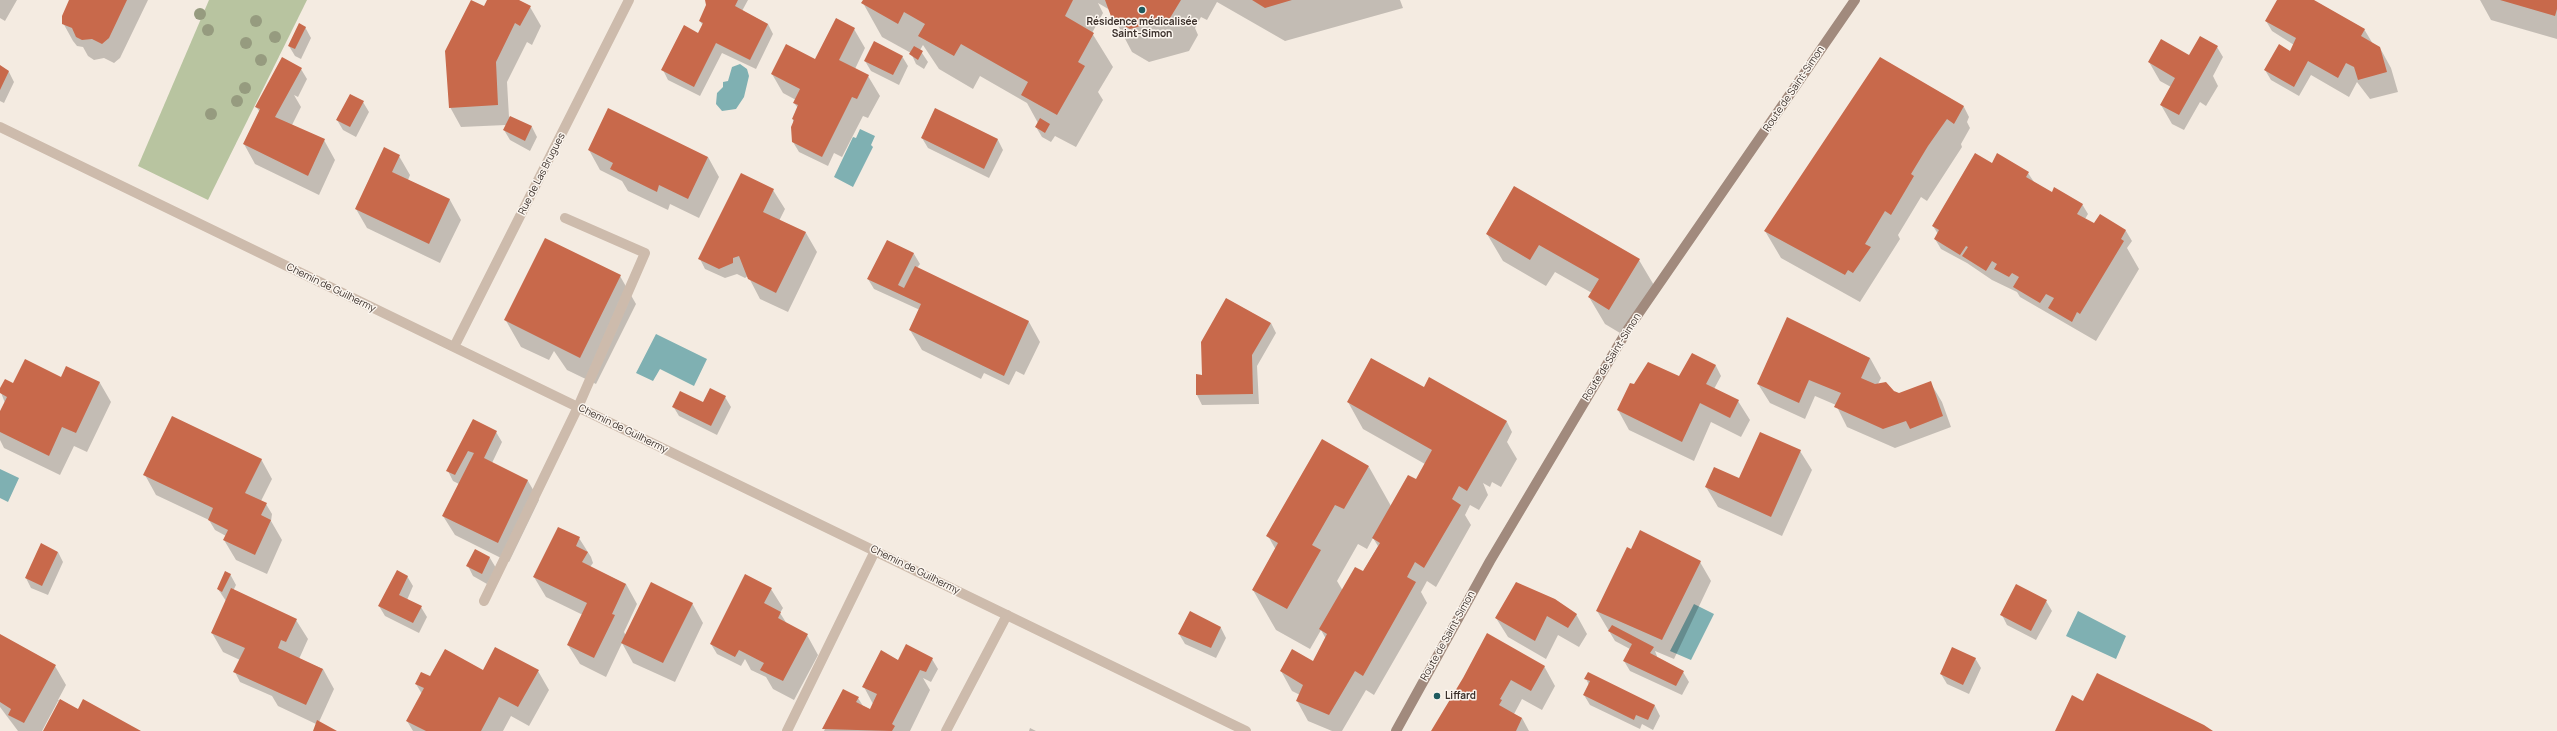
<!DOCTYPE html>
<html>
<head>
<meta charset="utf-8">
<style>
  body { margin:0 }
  canvas { display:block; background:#f4ebe1 }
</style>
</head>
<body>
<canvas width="2557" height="731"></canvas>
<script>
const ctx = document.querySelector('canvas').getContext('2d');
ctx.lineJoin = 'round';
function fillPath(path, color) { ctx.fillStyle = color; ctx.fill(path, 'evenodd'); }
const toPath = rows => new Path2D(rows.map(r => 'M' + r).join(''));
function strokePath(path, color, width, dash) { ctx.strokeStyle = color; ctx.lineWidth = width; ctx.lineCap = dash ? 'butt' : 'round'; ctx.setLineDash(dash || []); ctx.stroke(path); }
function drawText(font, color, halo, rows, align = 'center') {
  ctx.font = font + ' Manrope,sans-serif'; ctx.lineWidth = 3; ctx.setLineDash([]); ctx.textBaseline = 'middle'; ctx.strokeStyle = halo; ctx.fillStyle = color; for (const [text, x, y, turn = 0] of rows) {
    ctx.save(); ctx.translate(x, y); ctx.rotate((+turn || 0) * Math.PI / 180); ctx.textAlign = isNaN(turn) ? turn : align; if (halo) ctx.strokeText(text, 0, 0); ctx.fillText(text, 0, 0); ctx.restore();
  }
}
const green = toPath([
  [209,0,307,0,208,200,138,166]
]);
const water = toPath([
  [740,64,747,69,749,76,744,97,736,109,722,111,716,104,717,93,723,87,723,82,728,81,732,67],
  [860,129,875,136,871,145,873,147,853,187,834,177,853,137,856,138],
  [656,334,707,359,694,386,660,369,653,381,636,373],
  [0,469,19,478,8,502,0,498],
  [1694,604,1714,614,1691,660,1670,651],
  [2078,611,2126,636,2116,659,2066,636]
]);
const shadow = toPath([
  [0,0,17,0,5,21,0,18],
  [72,0,148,0,120,58,114,63,104,58,94,60,88,56,83,47,77,46,73,41,62,21],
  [488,0,516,0,530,7,541,26,532,45,527,42,507,82,509,117,532,127,537,137,530,151,510,140,504,130,506,125,461,127,450,107],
  [706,0,748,0,742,11,768,24,773,34,756,69,722,53,700,96,668,80,663,70,699,34,703,26,700,21,708,5],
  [865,0,1400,0,1403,8,1285,41,1217,2,1207,20,1201,17,1195,28,1198,35,1189,51,1149,62,1132,52,1110,10,1098,3,1103,13,1092,33,1113,67,1098,92,1103,100,1076,147,1055,136,1051,142,1042,137,1036,127,1038,123,1027,103,980,76,973,89,939,69,923,45,920,50,928,62,924,69,916,64,911,53,882,37,863,3],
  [2278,0,2313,0,2364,29,2373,44,2380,48,2391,68,2398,92,2370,99,2357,82,2349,97,2311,75,2299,96,2271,80,2265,70,2290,52,2294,45,2272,31,2266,21],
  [2480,0,2557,0,2557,39,2491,20],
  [305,27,311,38,301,59,295,56,289,46],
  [854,29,865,48,855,69,868,76,880,96,868,118,863,116,842,157,834,153,828,166,799,152,793,142,793,119,798,108,794,103,796,100,783,93,772,74,816,61],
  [2217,47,2223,57,2213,76,2218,86,2206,106,2200,102,2184,130,2172,124,2161,105,2171,87,2160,81,2149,62,2189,56],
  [902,56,908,66,899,85,871,71,865,61],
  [0,67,9,72,14,82,4,103,0,101],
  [301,69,307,79,298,97,294,95,301,107,292,125,324,140,335,160,319,195,255,164,244,144,260,112,256,107],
  [363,102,369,112,356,137,343,130,337,120],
  [1955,102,1964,107,1969,117,1967,122,1970,128,1961,144,1962,147,1927,201,1921,197,1898,235,1900,239,1860,302,1781,258,1765,231],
  [922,138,998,140,1003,150,989,178,928,148],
  [589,150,708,157,719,177,699,218,670,204,668,210,628,191,622,181,600,170],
  [399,156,410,175,408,180,450,200,461,220,440,263,367,228,356,209],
  [1995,166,2028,173,2034,182,2052,193,2082,204,2088,214,2085,219,2097,226,2100,216,2126,231,2132,241,2127,248,2139,269,2096,341,2020,297,2017,292,1992,280,1967,263,1941,249,1935,239,1938,234,1933,226],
  [773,190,785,209,779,221,806,233,817,252,788,312,760,299,748,276,745,278,737,274,725,278,705,269,700,259],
  [1487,234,1639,260,1655,287,1625,336,1605,324,1589,297,1592,293,1555,272,1546,286,1503,261],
  [888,241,914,254,920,264,917,268,1029,322,1040,342,1024,375,1016,371,1009,385,984,373,981,379,922,350,910,330,920,310,874,289,868,279],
  [620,276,636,304,596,384,567,370,554,351,549,360,521,347,505,319],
  [1789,320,1870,358,1881,378,1878,384,1893,392,1899,394,1930,382,1942,402,1951,427,1895,448,1847,427,1836,405,1815,396,1805,419,1770,403,1758,384],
  [1271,323,1276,333,1257,366,1259,404,1202,405,1197,395,1197,375,1203,376],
  [1692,355,1716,366,1721,376,1714,389,1738,401,1750,420,1741,437,1711,422,1694,461,1629,430,1618,410,1634,386,1679,377],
  [61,378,100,383,111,402,87,452,74,446,60,475,4,448,0,440,0,413,5,403,0,390,14,384],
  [1427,390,1459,395,1507,422,1512,432,1507,442,1517,459,1501,487,1492,482,1490,487,1483,483,1488,495,1479,510,1470,505,1465,515,1471,525,1436,587,1427,581,1421,592,1427,603,1374,695,1366,690,1342,731,1332,731,1308,721,1297,701,1300,695,1292,691,1281,671,1314,662,1326,639,1321,630,1310,649,1276,630,1253,590,1276,550,1268,536,1369,467,1391,506,1416,481,1425,464,1363,429,1348,402],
  [1373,538,1378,546,1363,572,1343,591,1337,581,1358,544,1367,549],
  [725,397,731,407,717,435,679,416,673,406,703,403],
  [473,420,496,432,502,442,492,463,528,481,539,500,509,562,455,535,443,516,459,484,453,481,448,471],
  [1800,451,1812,470,1782,536,1718,507,1706,487,1739,480],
  [261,459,272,479,261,501,266,504,272,514,271,521,282,540,267,574,236,560,224,540,226,536,215,530,209,520,156,495,145,475],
  [579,538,591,557,593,563,590,567,626,584,637,604,624,632,626,636,692,603,703,623,675,682,633,663,622,643,606,677,580,664,568,645,583,615,546,597,534,577],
  [1631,550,1700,562,1711,581,1674,659,1655,651,1658,659,1683,672,1689,682,1682,695,1630,671,1624,661,1630,649,1615,641,1597,611],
  [475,551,490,558,496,568,487,584,473,576,468,566],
  [58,552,63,562,48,595,31,588,26,578],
  [230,574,236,585,233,591,296,620,308,639,299,659,323,669,334,689,319,722,335,731,314,731,316,724,278,706,272,696,240,682,235,672,240,660,223,652,212,633,226,601,218,589],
  [407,576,413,586,407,600,421,607,427,617,419,633,385,616,379,606],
  [771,589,783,608,780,613,787,624,807,635,818,655,794,700,773,689,766,677,751,670,745,659,741,666,717,654,711,644],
  [2046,601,2052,611,2036,640,2007,625,2002,615],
  [1190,612,1221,628,1226,638,1216,658,1185,644,1179,634],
  [1576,614,1587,634,1579,647,1558,635,1546,659,1508,637,1496,618],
  [0,636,55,666,66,685,58,700,78,710,139,731,44,731,60,702,58,701,42,731,18,731,0,707],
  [882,652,899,661,932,659,938,669,931,682,923,678,930,690,910,731,824,731,843,690,858,698,863,706,871,710,873,704,864,687],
  [1975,658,1981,668,1969,694,1947,684,1941,674],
  [1544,666,1555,686,1542,710,1522,699,1514,714,1522,718,1529,731,1432,731,1464,679],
  [483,671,538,671,549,690,529,726,511,716,503,731,413,731,407,721,422,694,416,684,429,677],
  [1586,679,1655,706,1660,716,1653,730,1642,724,1640,729,1590,705,1584,695,1589,685],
  [1030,728,1036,731,1029,731]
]);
const building = toPath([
  [69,0,127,0,109,38,102,44,92,39,82,40,76,37,72,28,62,24,62,16],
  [471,0,484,6,487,0,519,0,531,6,520,26,515,23,496,62,498,105,449,108,445,51],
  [705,0,738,0,735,6,768,24,750,60,716,43,694,87,661,70,684,25,698,33,703,23,699,21,706,5],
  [863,0,1073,0,1065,16,1094,33,1078,62,1085,66,1057,115,1021,95,1028,82,961,44,954,56,918,36,925,24,904,12,898,24,861,3],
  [1105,0,1181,0,1170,18,1130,29,1112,19],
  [1252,0,1292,0,1265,8],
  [2277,0,2314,0,2365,29,2361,36,2380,47,2387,72,2358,80,2354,67,2346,63,2338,78,2308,61,2294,87,2264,70,2279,44,2290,51,2296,38,2265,21],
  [2500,0,2557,0,2557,9,2555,16],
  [836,18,855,28,839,60,869,75,857,99,852,97,822,157,792,142,791,127,794,120,792,119,798,105,793,103,800,89,771,74,786,44,815,59],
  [299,23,306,27,295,49,288,46],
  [2200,36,2218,46,2179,115,2160,105,2175,78,2148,62,2161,39,2189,55],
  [874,41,903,56,893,75,864,61],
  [914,46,923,51,918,60,909,54],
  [282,57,302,68,275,117,325,139,308,176,243,144,260,109,255,107],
  [1880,57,1964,106,1954,124,1947,119,1928,146,1911,174,1914,176,1891,215,1885,211,1865,244,1871,247,1853,273,1848,270,1845,275,1764,231],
  [0,65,9,71,0,90],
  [350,94,364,101,350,127,336,120],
  [608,108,708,157,688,199,659,185,657,192,610,169,613,163,588,150],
  [935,108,998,139,984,169,921,138],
  [510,116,532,126,525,141,503,130],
  [1040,118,1050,124,1045,133,1035,127],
  [384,147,400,155,392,172,450,199,429,244,355,209],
  [1975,153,1992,163,1997,153,2029,172,2026,177,2052,192,2054,187,2083,204,2077,214,2094,223,2100,214,2126,230,2121,239,2124,241,2080,314,2077,312,2072,322,2048,308,2054,298,2046,294,2040,303,2013,287,2019,277,2012,273,2009,277,1994,269,1997,264,1992,261,1986,271,1962,256,1968,247,1966,246,1960,255,1934,239,1939,230,1932,226],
  [741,173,774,189,763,212,806,232,776,293,748,279,739,256,733,258,733,263,719,269,698,259],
  [1514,186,1640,259,1609,310,1588,297,1599,279,1539,245,1530,260,1486,234],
  [545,238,621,275,580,358,504,320],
  [887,240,914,253,898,285,904,288,915,266,1029,321,1004,376,909,330,921,304,867,279],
  [1226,298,1271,323,1252,355,1253,394,1196,395,1196,374,1202,375,1201,342],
  [1787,317,1870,358,1861,378,1875,384,1886,382,1894,391,1899,393,1931,381,1943,416,1910,429,1906,421,1883,429,1834,407,1841,393,1809,380,1799,403,1757,384],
  [1692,353,1716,365,1706,384,1739,400,1730,418,1700,403,1682,442,1617,410,1630,383,1634,384,1648,362,1679,376],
  [1371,358,1424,387,1429,377,1507,421,1467,491,1459,486,1452,499,1461,505,1424,568,1415,562,1407,577,1416,582,1363,676,1355,671,1329,715,1296,701,1303,685,1280,671,1292,649,1313,661,1327,634,1319,629,1355,567,1363,571,1380,543,1372,538,1408,475,1416,479,1432,450,1347,402],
  [25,359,61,377,66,366,100,382,76,433,62,427,49,456,0,432,0,411,7,397,0,393,0,388,5,379,13,383],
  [710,388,726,396,711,426,672,407,680,391,703,402],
  [172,416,262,459,245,493,267,503,261,515,271,520,255,555,223,540,228,530,208,520,213,508,143,475],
  [473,419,497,431,484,458,528,480,498,543,442,516,474,453,468,451,455,475,446,471],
  [1760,432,1801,450,1771,517,1705,487,1714,467,1739,478],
  [1322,439,1369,466,1344,509,1335,505,1312,545,1321,550,1287,609,1252,590,1278,543,1266,536],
  [558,527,580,537,576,546,588,552,582,562,626,584,612,614,615,615,594,658,567,645,587,603,533,577],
  [1640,530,1701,561,1662,640,1596,611,1627,547,1631,549],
  [41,543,58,552,42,586,25,578],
  [475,549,490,557,482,574,466,566],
  [397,570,408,576,399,595,422,606,413,623,378,606],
  [225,571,231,574,222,592,217,589],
  [745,574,772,588,764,603,781,612,778,618,808,634,783,681,760,670,764,663,739,650,735,657,710,644],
  [651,582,693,603,663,663,621,643],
  [1516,582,1555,599,1577,614,1568,628,1547,616,1535,641,1495,618],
  [2016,584,2047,600,2031,631,2000,615],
  [231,588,297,619,286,642,281,640,278,648,323,669,306,705,233,672,245,648,211,633],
  [1190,611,1221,627,1211,648,1178,634],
  [1612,625,1654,647,1650,653,1684,671,1676,686,1623,661,1632,644,1608,631],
  [1487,633,1545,666,1531,691,1511,680,1500,699,1502,700,1499,705,1522,718,1516,731,1431,731,1463,678],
  [0,634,56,665,24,723,8,715,11,709,0,702],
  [906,644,933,658,926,672,920,670,892,724,895,726,892,731,822,729,843,689,859,697,856,702,870,709,877,694,862,687,881,650,898,660],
  [495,647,539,670,518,707,499,697,481,731,426,731,406,721,424,688,415,684,421,672,430,676,445,649,483,670],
  [1952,647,1976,658,1963,685,1940,674],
  [1588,672,1655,705,1648,720,1636,715,1634,720,1583,695,1590,681,1584,679],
  [2097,673,2204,725,2213,731,2055,731,2072,695,2083,701],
  [60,699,78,709,83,699,141,731,43,731],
  [317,720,337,731,313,731]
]);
const service = toPath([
  [484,601,578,407,645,253,565,218],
  [787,731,875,551],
  [946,731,1007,615]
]);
const minor = toPath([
  [0,127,1246,731],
  [454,347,629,0]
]);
const secondary = toPath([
  [1396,731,1490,561,1628,329,1855,0]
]);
const trees = [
  [200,14],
  [256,21],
  [208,30],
  [275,37],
  [246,43],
  [261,60],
  [245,88],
  [237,101],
  [211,114]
];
const markers = [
  [1142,10,4,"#1f5a5e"],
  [1437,696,4,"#1f5a5e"]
];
const poiNames = [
  ["Résidence médicalisée",1142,22],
  ["Saint-Simon",1142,34],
  ["Liffard",1445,696,"left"]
];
const streetNames = [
  ["Route de Saint-Simon",1794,89,-56],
  ["Rue de Las Brugues",542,174,-63],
  ["Chemin de Guilhermy",331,288,26],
  ["Route de Saint-Simon",1612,357,-58],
  ["Chemin de Guilhermy",623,429,26],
  ["Chemin de Guilhermy",915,570,26],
  ["Route de Saint-Simon",1448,636,-61]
];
fillPath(green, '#b8c4a0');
fillPath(water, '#7fb0b2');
fillPath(shadow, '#0003');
fillPath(building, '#c8694b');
strokePath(service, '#cdbbac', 10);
strokePath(minor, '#cdbbac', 10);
strokePath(secondary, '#a18a7d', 10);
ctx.fillStyle = '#969b7f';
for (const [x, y] of trees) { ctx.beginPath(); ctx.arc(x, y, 6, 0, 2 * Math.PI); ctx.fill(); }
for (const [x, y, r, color] of markers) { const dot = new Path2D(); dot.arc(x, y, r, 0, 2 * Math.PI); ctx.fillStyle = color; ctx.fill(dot); strokePath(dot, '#fbf5ee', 1.5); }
drawText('bold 10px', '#3b302b', '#fbf5ee', poiNames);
drawText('10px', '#3b302b', '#fbf5ee', streetNames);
</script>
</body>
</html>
